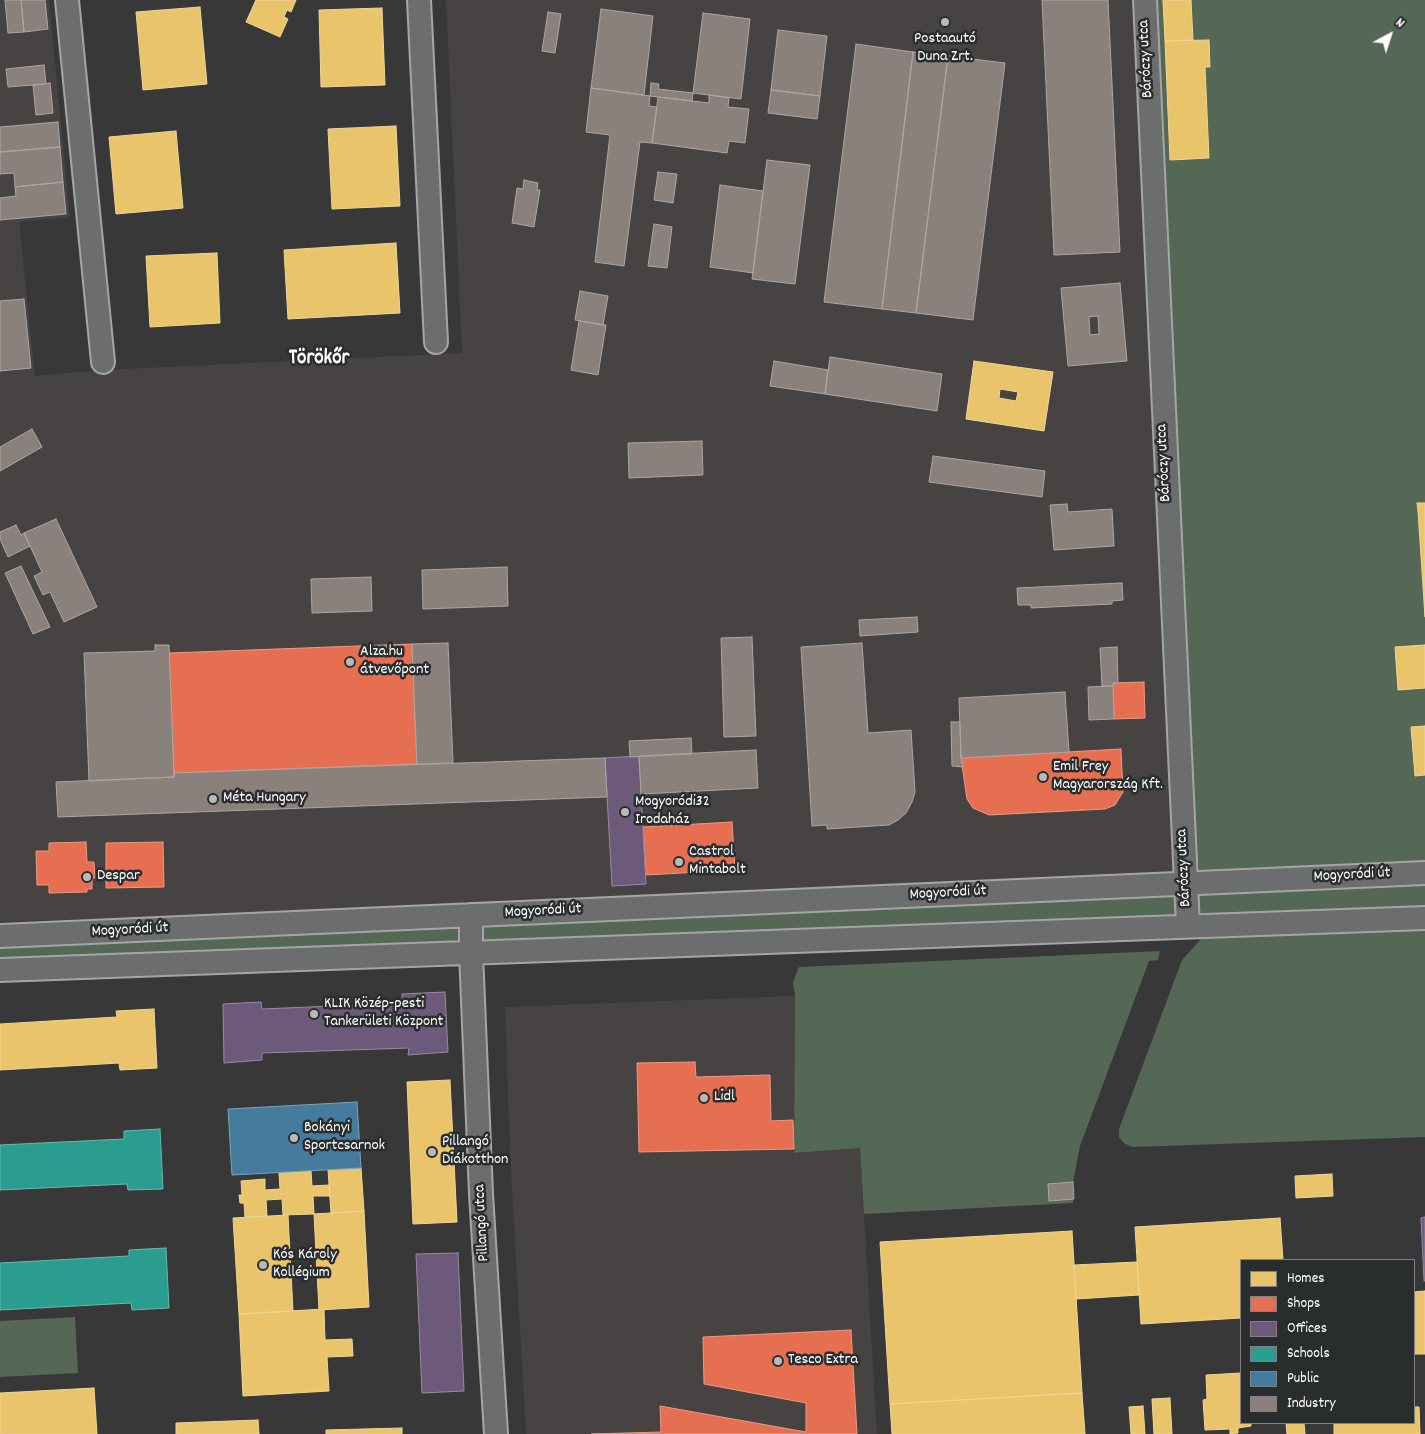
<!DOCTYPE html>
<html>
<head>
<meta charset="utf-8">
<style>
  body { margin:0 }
  #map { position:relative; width:1425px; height:1434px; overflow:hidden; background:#383838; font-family:Dekko,sans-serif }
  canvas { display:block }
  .legend { position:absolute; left:1240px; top:1259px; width:175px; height:165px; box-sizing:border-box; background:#2a2d2e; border:1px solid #7f8182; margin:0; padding:6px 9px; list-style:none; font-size:15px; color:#fff }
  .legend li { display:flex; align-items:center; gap:10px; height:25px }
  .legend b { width:25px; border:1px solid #7f8182 }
  .north { position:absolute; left:1365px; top:10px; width:50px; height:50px; -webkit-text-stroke:4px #2a2d2e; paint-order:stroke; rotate:40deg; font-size:14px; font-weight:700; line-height:20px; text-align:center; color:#fff }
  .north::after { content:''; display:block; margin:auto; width:18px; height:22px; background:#fff; clip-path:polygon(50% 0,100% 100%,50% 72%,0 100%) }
</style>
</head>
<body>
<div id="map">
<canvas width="1425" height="1434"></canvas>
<ul class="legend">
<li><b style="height:14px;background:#e9c46a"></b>Homes</li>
<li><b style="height:14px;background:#e76f51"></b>Shops</li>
<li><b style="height:14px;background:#6d597a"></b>Offices</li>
<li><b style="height:14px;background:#2a9d8f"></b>Schools</li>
<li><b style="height:14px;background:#457b9d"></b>Public</li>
<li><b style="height:14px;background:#8a817c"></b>Industry</li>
</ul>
<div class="north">N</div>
</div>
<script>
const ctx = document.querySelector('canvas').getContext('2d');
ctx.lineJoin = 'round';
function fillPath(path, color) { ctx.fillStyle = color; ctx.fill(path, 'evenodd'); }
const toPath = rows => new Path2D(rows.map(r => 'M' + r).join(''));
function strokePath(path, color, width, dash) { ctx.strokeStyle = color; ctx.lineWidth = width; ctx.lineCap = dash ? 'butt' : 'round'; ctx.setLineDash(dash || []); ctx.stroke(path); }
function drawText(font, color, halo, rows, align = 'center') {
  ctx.font = font + ' Dekko,sans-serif'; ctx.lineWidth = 5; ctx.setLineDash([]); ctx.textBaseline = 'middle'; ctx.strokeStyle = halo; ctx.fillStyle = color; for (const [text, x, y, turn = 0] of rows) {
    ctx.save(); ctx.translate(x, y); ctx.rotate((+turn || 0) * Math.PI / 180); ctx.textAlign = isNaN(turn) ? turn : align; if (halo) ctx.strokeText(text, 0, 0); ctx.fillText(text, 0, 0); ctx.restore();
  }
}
const built = toPath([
  [0,0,49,0,70,217,19,222,35,376,103,370,462,353,446,0,1140,0,1182,883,0,922],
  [795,996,794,1153,860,1148,877,1434,526,1434,511,1172,505,1007]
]);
const green = toPath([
  [1145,0,1425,0,1425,918,0,970,0,936,1186,884],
  [1425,928,1425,1137,1133,1147,1125,1144,1119,1137,1119,1129,1182,960,1201,939],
  [1160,951,1158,960,1149,961,1080,1146,1073,1182,1073,1203,864,1214,860,1148,794,1153,795,996,793,982,799,967],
  [75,1317,78,1373,0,1377,0,1321]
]);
const homes = toPath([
  [256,0,296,0,291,12,287,10,284,17,288,19,280,37,246,22,256,0],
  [1163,0,1191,0,1193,40,1165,41,1163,0],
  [200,7,207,84,143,90,136,12,200,7],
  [382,8,385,85,321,87,319,10,382,8],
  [1209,40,1210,67,1205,67,1209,158,1170,160,1165,41,1209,40],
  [396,126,400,206,332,209,328,129,396,126],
  [176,131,183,208,116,214,109,137,176,131],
  [396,243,400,313,288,319,284,250,396,243],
  [217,253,220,323,150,327,146,256,217,253],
  [974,361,1053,372,1044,431,966,419,974,361],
  [1000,389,1018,392,1016,401,999,398,1000,389],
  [1417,503,1425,503,1425,617,1418,511,1417,503],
  [1425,645,1425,688,1398,690,1395,647,1425,645],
  [1425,726,1425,775,1415,776,1411,727,1425,726],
  [154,1009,157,1068,120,1070,119,1063,0,1070,0,1024,117,1017,116,1011,154,1009],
  [450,1080,457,1222,413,1224,407,1082,450,1080],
  [361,1168,364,1211,331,1213,328,1170,361,1168],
  [311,1171,312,1186,329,1185,330,1196,313,1196,314,1214,283,1215,282,1199,266,1200,267,1216,245,1217,244,1203,240,1203,239,1195,242,1195,241,1181,265,1179,265,1190,280,1189,279,1173,311,1171],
  [1332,1174,1333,1196,1296,1198,1295,1176,1332,1174],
  [364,1211,369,1307,319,1310,314,1214,364,1211],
  [288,1215,293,1311,239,1314,233,1218,288,1215],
  [1280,1218,1283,1260,1241,1260,1241,1318,1141,1324,1135,1227,1280,1218],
  [1072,1231,1082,1393,890,1404,880,1242,1072,1231],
  [1137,1262,1139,1295,1076,1299,1074,1265,1137,1262],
  [1425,1291,1425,1354,1414,1354,1414,1292,1425,1291],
  [324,1309,325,1340,352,1339,353,1356,327,1357,329,1391,243,1396,239,1314,324,1309],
  [1241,1373,1241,1423,1251,1423,1251,1426,1238,1428,1238,1433,1230,1434,1230,1429,1205,1430,1203,1400,1207,1399,1206,1375,1241,1373],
  [94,1388,97,1434,0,1434,0,1393,94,1388],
  [1082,1393,1085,1434,892,1434,890,1404,1082,1393],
  [1170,1398,1172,1434,1154,1434,1152,1399,1170,1398],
  [1143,1406,1145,1434,1131,1434,1129,1407,1143,1406],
  [1414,1407,1419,1407,1420,1434,1334,1434,1334,1423,1414,1423,1414,1407],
  [258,1420,259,1434,176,1434,176,1423,258,1420],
  [1286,1423,1304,1423,1305,1434,1287,1434,1286,1423],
  [402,1428,402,1434,326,1434,326,1430,402,1428]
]);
const shops = toPath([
  [412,644,417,764,174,773,169,653,412,644],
  [1144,682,1145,718,1114,719,1113,683,1144,682],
  [1121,749,1123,792,1115,805,1105,809,989,815,973,808,967,799,961,758,1121,749],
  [732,822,735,870,646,875,643,827,732,822],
  [86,842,87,862,94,862,95,878,92,878,92,889,87,889,87,892,49,893,49,885,37,885,36,851,49,851,49,843,86,842],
  [163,842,164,887,106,888,106,843,163,842],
  [695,1062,696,1077,770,1075,771,1121,793,1120,794,1149,639,1152,637,1063,695,1062],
  [851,1330,857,1434,591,1434,661,1432,660,1406,806,1432,806,1403,704,1384,703,1337,851,1330]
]);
const offices = toPath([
  [639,756,646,884,612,886,605,758,639,756],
  [445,992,448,1052,408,1055,409,1048,262,1053,262,1060,224,1063,223,1004,261,1002,262,1009,402,1003,402,994,445,992],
  [1425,1217,1425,1281,1424,1281,1421,1218,1425,1217],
  [458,1253,464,1391,422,1393,416,1254,458,1253]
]);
const schools = toPath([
  [160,1129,163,1189,128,1190,127,1184,0,1190,0,1145,124,1139,124,1131,160,1129],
  [166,1248,169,1308,132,1310,131,1303,0,1310,0,1263,129,1256,129,1250,166,1248]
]);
const public = toPath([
  [357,1102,361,1168,232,1175,228,1109,357,1102]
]);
const industry = toPath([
  [5,0,21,0,24,32,8,33,5,0],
  [21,0,45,0,48,29,24,32,21,0],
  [1042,0,1108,0,1120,252,1054,255,1042,0],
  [601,9,653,16,644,95,591,88,601,9],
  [548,12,561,14,555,53,542,51,548,12],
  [703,13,750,19,741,99,693,93,703,13],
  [778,30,827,36,820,96,771,90,778,30],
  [856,44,913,52,882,309,824,302,856,44],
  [913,52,948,56,916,313,882,309,913,52],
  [948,56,1005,63,973,320,916,313,948,56],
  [44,65,46,84,8,87,6,69,44,65],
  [50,83,53,113,36,115,33,85,50,83],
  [651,83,659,84,658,89,693,93,692,101,650,96,651,83],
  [591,88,650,96,649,106,657,107,652,143,640,142,624,266,595,262,610,135,586,132,591,88],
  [771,90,820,96,817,119,768,113,771,90],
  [709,95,729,98,728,107,749,109,745,143,729,141,727,153,652,143,658,97,709,103,709,95],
  [58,122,60,147,0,152,0,127,58,122],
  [60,147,63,182,15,187,14,173,0,174,0,152,60,147],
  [767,160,810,165,795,284,752,279,767,160],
  [658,172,677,174,673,203,654,200,658,172],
  [524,180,538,183,537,190,540,190,534,227,512,223,517,188,523,189,524,180],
  [63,182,66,214,0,220,0,198,16,196,15,187,63,182],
  [720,185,763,191,753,273,710,267,720,185],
  [654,224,672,227,667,268,648,266,654,224],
  [1120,283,1127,361,1068,366,1061,288,1120,283],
  [1098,316,1099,334,1090,335,1089,317,1098,316],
  [580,291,608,296,603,325,575,320,580,291],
  [24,299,31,368,0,371,0,301,24,299],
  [579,321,606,325,598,375,571,370,579,321],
  [830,357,942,374,937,411,825,394,830,357],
  [774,361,828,370,825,394,770,386,774,361],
  [32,429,42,447,0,471,0,447,32,429],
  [702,441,703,475,629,478,628,443,702,441],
  [933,456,1045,471,1042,497,929,482,933,456],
  [1067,504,1068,512,1112,509,1114,546,1054,550,1050,505,1067,504],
  [56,519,97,607,64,622,50,592,43,595,34,576,42,572,24,533,56,519],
  [16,525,21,535,24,533,30,546,8,557,0,539,0,532,16,525],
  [21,566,50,627,33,634,5,573,21,566],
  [507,567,508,606,423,609,422,570,507,567],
  [371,577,372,611,312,613,311,579,371,577],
  [1122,583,1123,600,1112,601,1112,604,1031,608,1031,605,1018,605,1017,588,1122,583],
  [917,617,918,632,860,636,859,620,917,617],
  [752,637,756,736,724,737,721,638,752,637],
  [448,643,453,763,417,764,412,644,448,643],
  [862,643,868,733,911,730,915,792,912,802,906,813,898,820,889,825,827,829,827,825,812,826,801,647,862,643],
  [155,645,169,645,174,777,89,781,84,653,155,651,155,645],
  [1117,647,1118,683,1113,683,1113,686,1102,686,1100,648,1117,647],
  [1113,686,1114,719,1089,720,1088,687,1113,686],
  [1065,692,1069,752,961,758,959,698,1065,692],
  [951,722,960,722,961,758,963,767,952,766,951,722],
  [691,738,692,754,630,757,629,741,691,738],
  [756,750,758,788,641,794,639,756,756,750],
  [605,758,607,797,58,817,56,782,174,777,174,773,605,758],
  [1073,1182,1074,1199,1049,1201,1048,1184,1073,1182]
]);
const minor = toPath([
  [67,0,103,362],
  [419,0,436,342],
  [1145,0,1188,926],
  [471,915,471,952,481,1194,496,1434],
  [0,936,1425,873],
  [0,970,1425,918]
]);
const markers = [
  [945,22,5,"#b9b9b9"],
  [350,662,5,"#b9b9b9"],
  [1043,777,5,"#b9b9b9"],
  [213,799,5,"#b9b9b9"],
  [625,812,5,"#b9b9b9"],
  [679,862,5,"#b9b9b9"],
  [87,877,5,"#b9b9b9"],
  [314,1014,5,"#b9b9b9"],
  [704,1098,5,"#b9b9b9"],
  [294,1138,5,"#b9b9b9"],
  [432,1152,5,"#b9b9b9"],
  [263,1265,5,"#b9b9b9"],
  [778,1361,5,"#b9b9b9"]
];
const poiNames = [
  ["Postaautó",945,40,"center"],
  ["Duna Zrt.",945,58,"center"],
  ["Alza.hu",360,653],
  ["átvevőpont",360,671],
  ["Emil Frey",1053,768],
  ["Magyarország Kft.",1053,786],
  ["Méta Hungary",223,799],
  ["Mogyoródi32",635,803],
  ["Irodaház",635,821],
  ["Castrol",689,853],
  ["Mintabolt",689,871],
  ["Despar",97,877],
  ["KLIK Közép-pesti",324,1005],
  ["Tankerületi Központ",324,1023],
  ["Lidl",714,1098],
  ["Bokányi",304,1129],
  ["Sportcsarnok",304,1147],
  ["Pillangó",442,1143],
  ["Diákotthon",442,1161],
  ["Kós Károly",273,1256],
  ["Kollégium",273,1274],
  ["Tesco Extra",788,1361]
];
const streetNames = [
  ["Báróczy utca",1147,59,-93],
  ["Báróczy utca",1165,463,-93],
  ["Báróczy utca",1185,868,-93],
  ["Mogyoródi út",1352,876,-3],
  ["Mogyoródi út",948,894,-3],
  ["Mogyoródi út",543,912,-3],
  ["Mogyoródi út",130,931,-3],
  ["Pillangó utca",483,1223,-93]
];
const districtNames = [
  ["Törökőr",319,360]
];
fillPath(built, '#474343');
fillPath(green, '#556755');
fillPath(homes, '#e9c46a');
strokePath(homes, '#f0d697', 1);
fillPath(shops, '#e76f51');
strokePath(shops, '#ee9a85', 1);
fillPath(offices, '#6d597a');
strokePath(offices, '#998ba2', 1);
fillPath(schools, '#2a9d8f');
strokePath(schools, '#6abab1', 1);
fillPath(public, '#457b9d');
strokePath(public, '#7da3ba', 1);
fillPath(industry, '#8a817c');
strokePath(industry, '#ada7a3', 1);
strokePath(minor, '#a5a5a5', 26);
strokePath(minor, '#6c6d6d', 22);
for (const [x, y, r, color] of markers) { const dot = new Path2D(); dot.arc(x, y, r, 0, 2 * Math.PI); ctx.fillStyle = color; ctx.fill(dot); strokePath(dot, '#2a2d2e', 2); }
drawText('16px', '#fff', '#2a2d2e', poiNames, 'left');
drawText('16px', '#fff', '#2a2d2e', streetNames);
drawText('bold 21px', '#fff', '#2a2d2e', districtNames);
</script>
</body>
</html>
